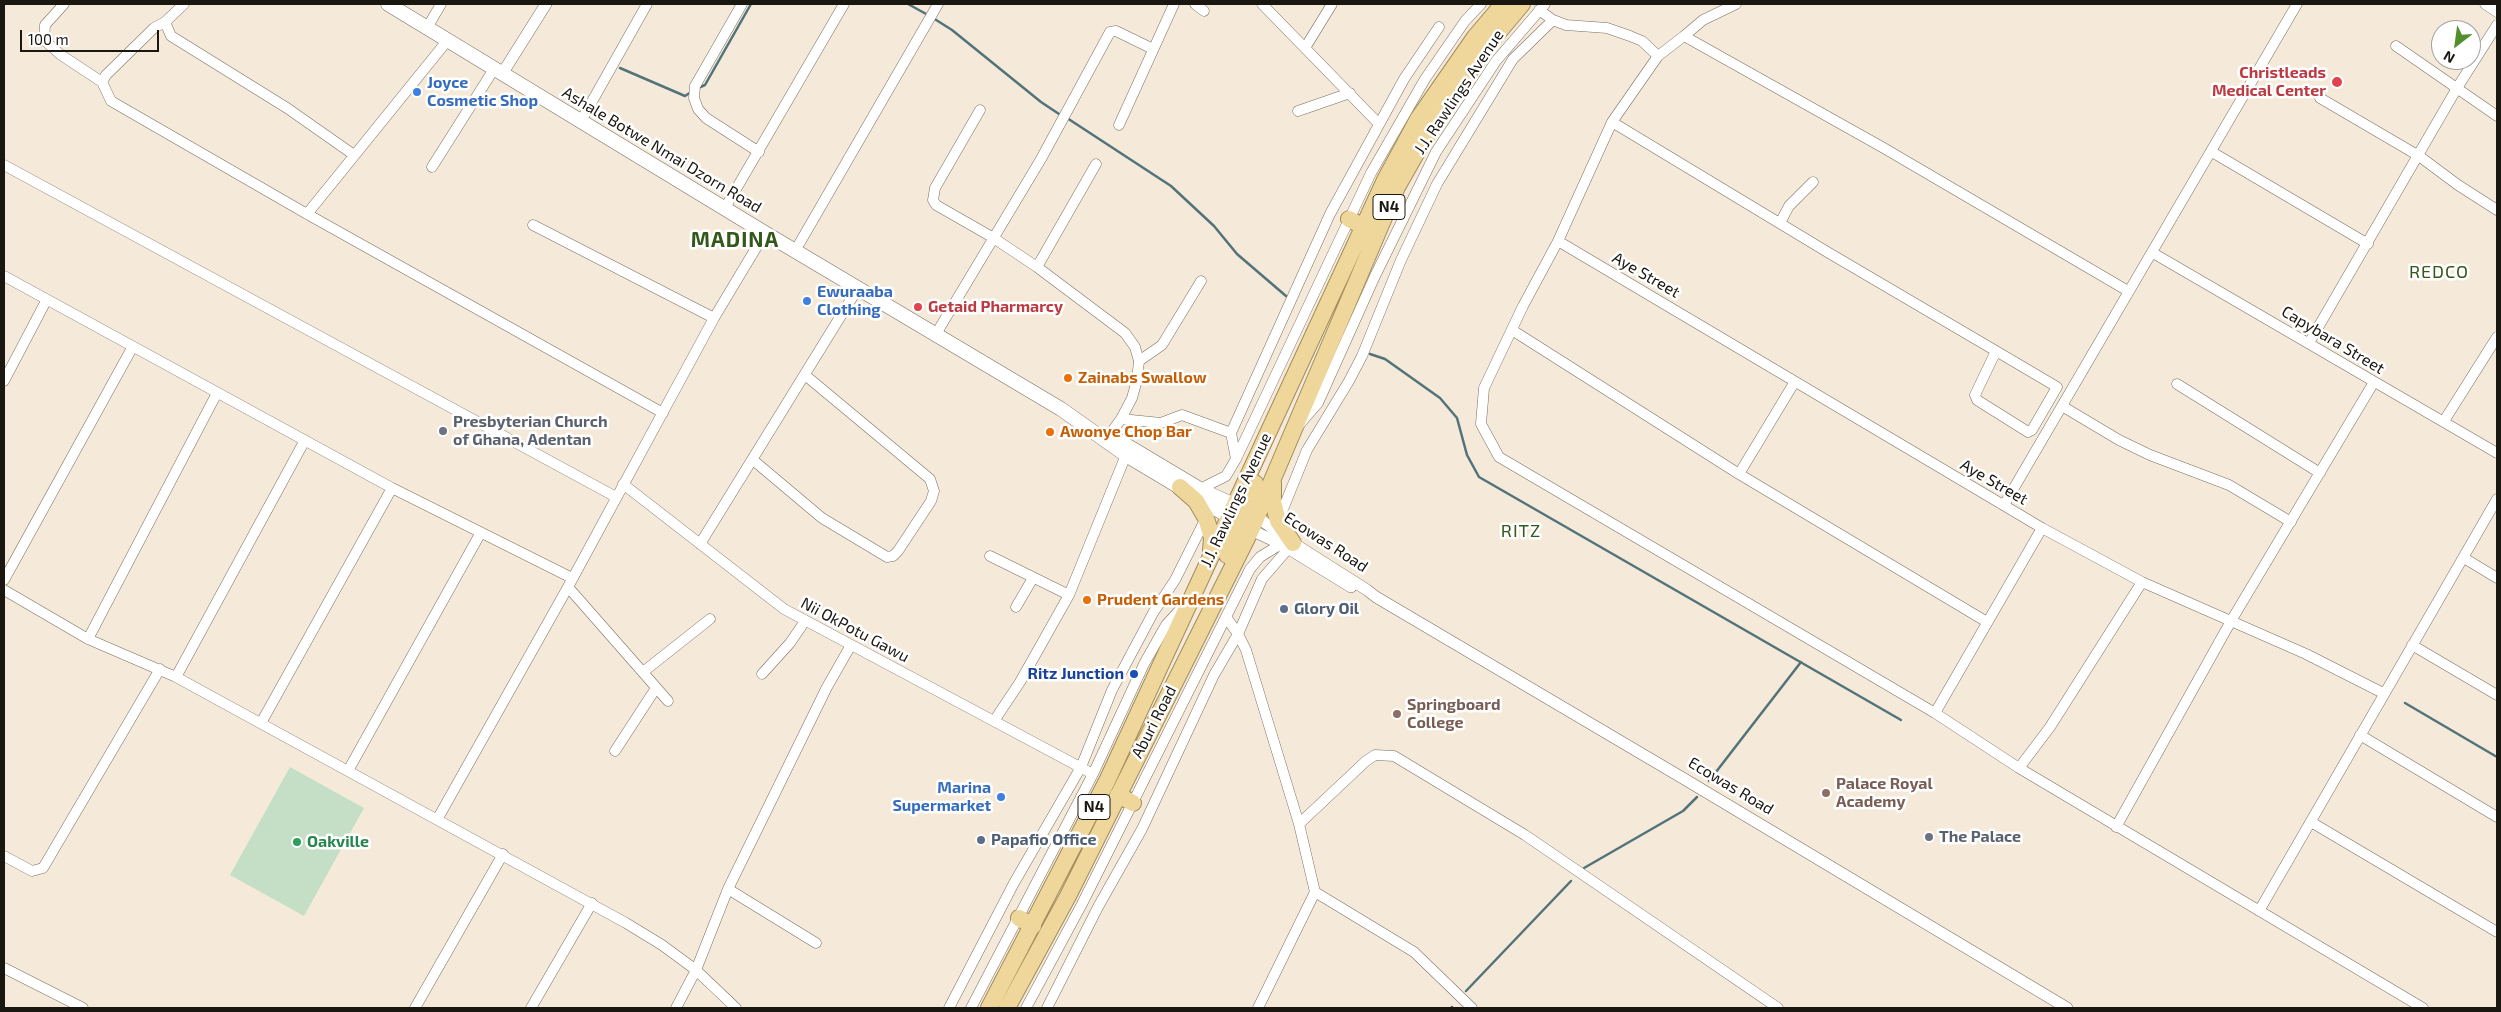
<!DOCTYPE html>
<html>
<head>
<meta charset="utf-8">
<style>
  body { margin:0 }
  #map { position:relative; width:2501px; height:1012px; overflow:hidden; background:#f5ead9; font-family:"Exo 2",sans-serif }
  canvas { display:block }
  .frame { position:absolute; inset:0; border:5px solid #1a1610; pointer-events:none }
  .north { position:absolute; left:2431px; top:20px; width:50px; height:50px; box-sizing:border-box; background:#fff; border:1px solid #a3a29f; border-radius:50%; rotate:210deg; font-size:14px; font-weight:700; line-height:20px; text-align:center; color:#1a1610 }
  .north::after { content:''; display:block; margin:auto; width:18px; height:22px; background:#538e2c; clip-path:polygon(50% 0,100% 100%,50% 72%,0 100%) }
  .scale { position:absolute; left:20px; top:30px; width:139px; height:22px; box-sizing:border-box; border:2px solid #1a1610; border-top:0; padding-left:6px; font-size:15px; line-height:18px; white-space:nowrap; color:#1a1610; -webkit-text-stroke:4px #fff; paint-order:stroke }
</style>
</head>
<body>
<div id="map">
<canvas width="2501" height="1012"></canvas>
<div class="frame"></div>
<div class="north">N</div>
<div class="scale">100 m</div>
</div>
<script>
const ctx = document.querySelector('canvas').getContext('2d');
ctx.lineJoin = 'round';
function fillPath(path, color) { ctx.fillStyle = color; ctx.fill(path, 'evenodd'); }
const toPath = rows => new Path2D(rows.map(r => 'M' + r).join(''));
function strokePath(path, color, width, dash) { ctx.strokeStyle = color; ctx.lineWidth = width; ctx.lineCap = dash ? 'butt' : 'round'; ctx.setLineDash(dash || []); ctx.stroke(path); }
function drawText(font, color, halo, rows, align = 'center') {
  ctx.font = font + ' "Exo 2",sans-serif'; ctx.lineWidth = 5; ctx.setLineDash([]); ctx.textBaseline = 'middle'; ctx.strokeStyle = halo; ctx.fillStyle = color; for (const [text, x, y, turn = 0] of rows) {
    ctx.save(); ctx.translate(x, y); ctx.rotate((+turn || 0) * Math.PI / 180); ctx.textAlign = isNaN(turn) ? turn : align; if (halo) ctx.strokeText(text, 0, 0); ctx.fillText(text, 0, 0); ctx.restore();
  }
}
const green = toPath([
  [290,767,364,808,304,916,230,875]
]);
const stream = toPath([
  [908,4,928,15],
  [933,18,952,30,1041,102,1062,116],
  [620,68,685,96,691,92],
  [698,88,705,85,751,4],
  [1067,118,1171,186,1214,226,1237,254,1286,296],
  [1370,354,1385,359,1440,398,1457,418,1467,455,1479,477,1901,720],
  [2405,703,2497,757],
  [1709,781,1801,662],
  [1584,868,1683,811,1697,797],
  [1466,991,1571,881],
  [1451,1008,1452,1007]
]);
const minor = toPath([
  [64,4,45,25,44,40,61,55,102,82],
  [184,4,165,22,171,36,287,108,354,155],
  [742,4,695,86,694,98,698,109,706,118,759,152],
  [1195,4,1204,11],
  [1262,4,1378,123],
  [2485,4,2497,12],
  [1539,10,1553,20,1566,25,1607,28,1630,36,1642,41,1658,56],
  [165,22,154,28,106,75,102,82,111,101,307,214,663,413],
  [427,28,441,4],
  [1684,36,1703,20,1736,4],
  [2396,46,2497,116],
  [1305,48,1332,4],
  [2320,98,2419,156,2458,185,2497,210],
  [980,110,935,188,933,200,936,205,992,237,1037,267,1125,333,1135,347,1139,361,1137,380,1132,398,1121,419,1105,441],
  [1298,111,1350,93],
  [581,121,647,4],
  [1612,122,1829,253,1996,351,2057,387,2032,430,2028,432,1977,400,1975,395,1996,351],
  [1119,125,1174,4],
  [2212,152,2368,244],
  [4,165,616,497],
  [432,167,494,69],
  [725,208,844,4],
  [307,214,447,41],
  [1780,223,1789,206,1813,182],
  [533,225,714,318],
  [1558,241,1523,306,1484,388,1481,424,1499,457,1935,713,2019,768],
  [795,251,938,4],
  [2153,253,2497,453],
  [1037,267,1096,164],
  [4,276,392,488,572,578],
  [2128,291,1882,147,1684,36,1658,56,1612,122,1558,241,2042,528,2142,582,2306,654,2383,693],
  [1512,330,1739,474,1987,622],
  [936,334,1041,159,1110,32,1116,31,1153,49],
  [2309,343,2457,88,2497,25],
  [1139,361,1162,345,1201,281],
  [4,381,46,301],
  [2177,384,2320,473],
  [2062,406,2119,440,2150,455,2229,485,2291,522],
  [1121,419,1161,423,1182,415,1231,433],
  [2444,421,2497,337],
  [1299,425,1318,403,1375,276,1436,152,1496,61,1545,4],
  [1236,459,1231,433,1330,214,1404,79,1439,27],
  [753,460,822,518,887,557,893,556,898,551,931,501,934,491,930,479,805,375],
  [1739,474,1794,383],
  [623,484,784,609,1093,774],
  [1203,491,1206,486,1226,476,1236,459,1371,173,1425,79,1465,21,1481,4],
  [2004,505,2297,4],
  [1279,519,1307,450,1349,381,1362,356,1401,260,1437,184,1513,59,1553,20],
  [700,544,858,288],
  [990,556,1069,595],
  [2464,558,2497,578],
  [4,580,132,348],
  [2142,582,2050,727,2019,768,2423,1008],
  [568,587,668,701],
  [4,590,88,639,176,677,626,923,662,945,696,970,736,1008],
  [1016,607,1033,578],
  [1226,617,1238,634,1246,650,1299,824,1315,892,1258,1008],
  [88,639,217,393],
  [2412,645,2497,695],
  [643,672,710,619],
  [762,674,790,643,805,621],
  [176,677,305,440],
  [1935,713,2042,528],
  [994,721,1020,682,1069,595,1126,455],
  [261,723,392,488],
  [2360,735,2497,817],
  [615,751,656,688],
  [349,769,480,534],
  [438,818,568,587,714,318,765,233],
  [2311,822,2497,932],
  [1299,824,1366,761,1375,755,1394,756,1525,835,1778,1008],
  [2116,827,2231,621,2374,382],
  [4,856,32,871,43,868,160,669],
  [728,889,816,943],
  [1315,892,1414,952,1472,1008],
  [2259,911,2497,499],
  [4,968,83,1008],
  [415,1008,503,854],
  [531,1008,592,903],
  [676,1008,696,970,728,889,827,687,851,645],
  [949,1008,1014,883,1081,767,1112,690,1153,613,1175,580,1206,518],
  [971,1008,1093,774,1144,664,1166,625,1185,604],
  [1026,1008,1082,904,1250,569,1260,557,1281,544],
  [1047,1008,1098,907,1142,829,1214,675,1238,634,1262,579,1288,549]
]);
const tertiary = toPath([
  [502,74,546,4],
  [1257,517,1293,543,1367,590,1376,597,1686,780,2067,1008],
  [1251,530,1281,544,1351,587]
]);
const secondary = toPath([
  [388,4,765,233,1061,409,1126,455,1238,522],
  [1111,436,1203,491,1243,509]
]);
const trunk = toPath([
  [1349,219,1364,227],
  [1273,483,1273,502,1278,521,1293,543],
  [1180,487,1196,501,1206,518,1212,538,1211,551],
  [1251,530,1246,519,1246,511,1255,483],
  [1227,555,1240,524,1236,508],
  [1118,795,1133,803],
  [1019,918,1033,926],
  [989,1008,1107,781,1385,180,1418,119,1475,37,1503,4],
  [1007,1008,1068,896,1251,530,1397,187,1431,127,1486,47,1522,4]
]);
const markers = [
  [2337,82,6,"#e0444e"],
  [417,92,5,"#3f7fe0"],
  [807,301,5,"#3f7fe0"],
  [918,307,5,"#e0444e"],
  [1068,378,5,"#e8710a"],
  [443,431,5,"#6b7280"],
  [1050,432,5,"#e8710a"],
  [1087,600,5,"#e8710a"],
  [1284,609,5,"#5c6f8a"],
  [1134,674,5,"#1a4fb4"],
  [1397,714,5,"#8d6e63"],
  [1826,793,5,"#8d6e63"],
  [1001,797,5,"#3f7fe0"],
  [1929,837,5,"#6b7280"],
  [981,840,5,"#5c6f8a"],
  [297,842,5,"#2e9e5b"]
];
const shields = [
  [1389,207,32],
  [1094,807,32]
];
const shieldNames = [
  ["N4",1389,207],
  ["N4",1094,807]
];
const healthNames = [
  ["Christleads",2326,73],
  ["Medical Center",2326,91],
  ["Getaid Pharmarcy",928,307,"left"]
];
const shopNames = [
  ["Joyce",427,83],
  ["Cosmetic Shop",427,101],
  ["Ewuraaba",817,292],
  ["Clothing",817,310],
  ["Marina",991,788,"right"],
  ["Supermarket",991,806,"right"]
];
const streetNames = [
  ["J.J. Rawlings Avenue",1459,92,-56],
  ["Ashale Botwe Nmai Dzorn Road",662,150,31],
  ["Aye Street",1646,275,30],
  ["Capybara Street",2333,340,31],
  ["Aye Street",1994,482,30],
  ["J.J. Rawlings Avenue",1236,500,-65],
  ["Ecowas Road",1326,542,33],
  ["Nii OkPotu Gawu",855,630,28],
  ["Aburi Road",1154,722,-63],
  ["Ecowas Road",1731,786,31]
];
const foodNames = [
  ["Zainabs Swallow",1078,378],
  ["Awonye Chop Bar",1060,432],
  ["Prudent Gardens",1097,600]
];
const worshipNames = [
  ["Presbyterian Church",453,422],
  ["of Ghana, Adentan",453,440],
  ["The Palace",1939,837]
];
const serviceNames = [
  ["Glory Oil",1294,609],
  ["Papafio Office",991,840]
];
const transitNames = [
  ["Ritz Junction",1124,674]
];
const educationNames = [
  ["Springboard",1407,705],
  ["College",1407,723],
  ["Palace Royal",1836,784],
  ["Academy",1836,802]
];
const leisureNames = [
  ["Oakville",307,842]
];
const neighbourhoodNames = [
  ["REDCO",2439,272],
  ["RITZ",1521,531]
];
const districtNames = [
  ["MADINA",735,240]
];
fillPath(green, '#c5dec6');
strokePath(stream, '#53737a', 2.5);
strokePath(minor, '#796e5f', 11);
strokePath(tertiary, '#796e5f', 12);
strokePath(secondary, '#796e5f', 15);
strokePath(trunk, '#a28c5a', 18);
strokePath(minor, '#fff', 10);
strokePath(tertiary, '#fff', 11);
strokePath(secondary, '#fff', 14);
strokePath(trunk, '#efd69b', 16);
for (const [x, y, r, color] of markers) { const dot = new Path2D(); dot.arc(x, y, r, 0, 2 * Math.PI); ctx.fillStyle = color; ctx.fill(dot); strokePath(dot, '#fff', 2); }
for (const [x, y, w] of shields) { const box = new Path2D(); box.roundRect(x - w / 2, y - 12.5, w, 25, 4); ctx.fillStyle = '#fff'; ctx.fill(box); strokePath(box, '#1a1610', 1); }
drawText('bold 15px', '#1a1610', null, shieldNames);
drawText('bold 16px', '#be3a42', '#fff', healthNames, 'right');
drawText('bold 16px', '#366cbe', '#fff', shopNames, 'left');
drawText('16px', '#1a1610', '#fff', streetNames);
drawText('bold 16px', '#c56008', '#fff', foodNames, 'left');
drawText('bold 16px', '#5b616d', '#fff', worshipNames, 'left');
drawText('bold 16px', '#4e5e75', '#fff', serviceNames, 'left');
drawText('bold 16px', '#164399', '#fff', transitNames, 'right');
drawText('bold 16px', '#785e54', '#fff', educationNames, 'left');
drawText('bold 16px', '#27864d', '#fff', leisureNames, 'left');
ctx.letterSpacing = '1px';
drawText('18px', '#33581a', '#fff', neighbourhoodNames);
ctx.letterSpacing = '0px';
ctx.letterSpacing = '1px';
drawText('bold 21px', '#33581a', '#fff', districtNames);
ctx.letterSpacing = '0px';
</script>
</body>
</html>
